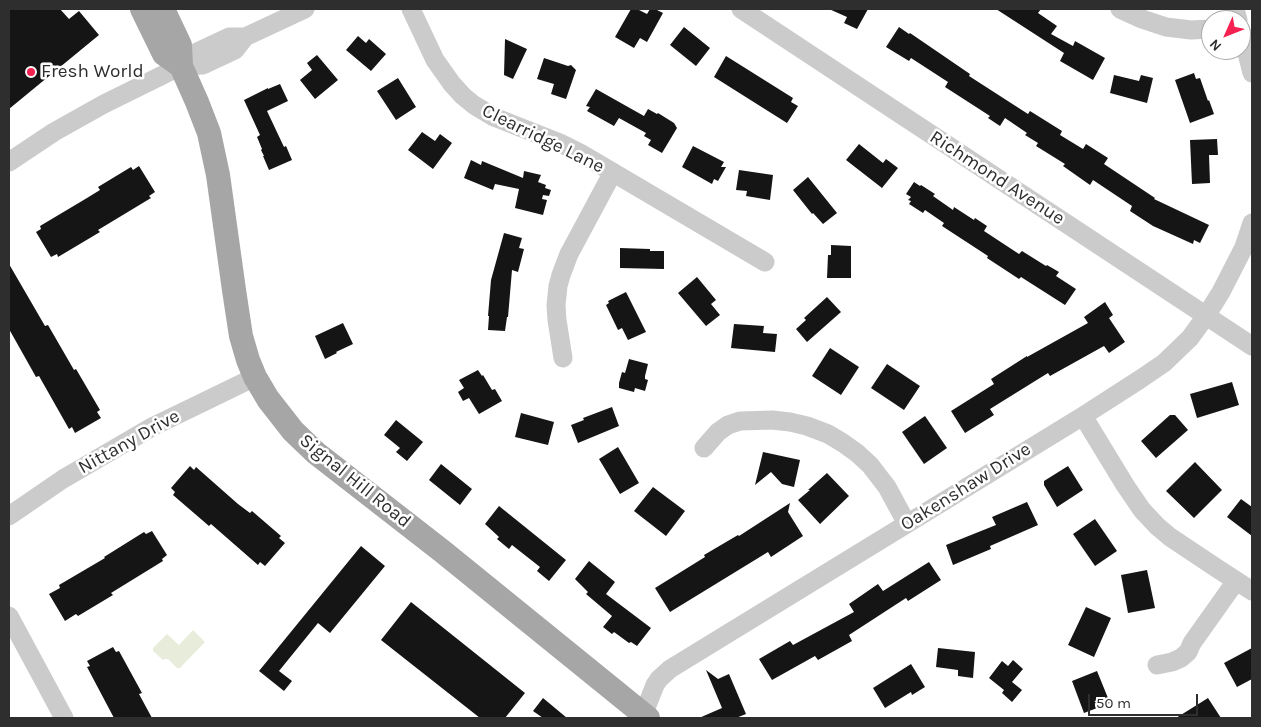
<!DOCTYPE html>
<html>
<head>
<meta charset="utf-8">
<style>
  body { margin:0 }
  #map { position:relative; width:1261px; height:727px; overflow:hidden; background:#fff; font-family:Karla,sans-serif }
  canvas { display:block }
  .frame { position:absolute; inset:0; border:10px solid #2e2e2e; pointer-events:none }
  .north { position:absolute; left:1201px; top:10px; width:50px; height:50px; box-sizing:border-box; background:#fff; border:1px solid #ababab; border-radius:50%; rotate:226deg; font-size:14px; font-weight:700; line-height:20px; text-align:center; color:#2e2e2e }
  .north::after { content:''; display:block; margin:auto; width:18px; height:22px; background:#f42151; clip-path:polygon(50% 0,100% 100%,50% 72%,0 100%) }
  .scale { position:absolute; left:1088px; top:694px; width:110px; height:22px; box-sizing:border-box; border:2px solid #2e2e2e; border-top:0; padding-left:6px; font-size:15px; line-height:18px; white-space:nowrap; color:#2e2e2e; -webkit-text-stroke:4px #fff; paint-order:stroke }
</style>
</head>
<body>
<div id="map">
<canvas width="1261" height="727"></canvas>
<div class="frame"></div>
<div class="north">N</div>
<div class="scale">50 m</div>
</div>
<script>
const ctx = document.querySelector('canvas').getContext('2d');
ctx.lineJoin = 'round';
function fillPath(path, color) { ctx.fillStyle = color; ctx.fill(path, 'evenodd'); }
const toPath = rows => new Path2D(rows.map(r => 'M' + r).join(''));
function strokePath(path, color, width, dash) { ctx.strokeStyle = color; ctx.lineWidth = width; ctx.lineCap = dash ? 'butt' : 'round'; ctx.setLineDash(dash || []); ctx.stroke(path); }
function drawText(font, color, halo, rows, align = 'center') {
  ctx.font = font + ' Karla,sans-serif'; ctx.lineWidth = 5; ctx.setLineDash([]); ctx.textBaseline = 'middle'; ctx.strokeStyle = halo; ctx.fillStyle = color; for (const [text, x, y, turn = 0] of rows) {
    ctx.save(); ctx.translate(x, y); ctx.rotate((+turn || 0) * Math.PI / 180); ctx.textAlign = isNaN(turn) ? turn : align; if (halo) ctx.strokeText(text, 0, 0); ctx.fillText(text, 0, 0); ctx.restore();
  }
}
const green = toPath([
  [193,630,205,642,180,668,177,668,168,659,165,659,163,660,153,651,153,648,167,634,179,645]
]);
const building = toPath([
  [9,9,60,9,69,19,79,11,99,35,9,109],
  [631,9,637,9,647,14,650,9,655,9,663,13,647,42,640,38,634,48,615,37],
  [829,9,868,9,857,29,844,23,847,17],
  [996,9,1041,9,1038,13,1057,26,1051,34,1073,46,1075,41,1105,58,1093,80,1060,61,1064,53],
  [684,27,710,48,696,66,670,45],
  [899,27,909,34,910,33,970,74,969,76,1028,114,1030,111,1062,131,1060,135,1083,149,1086,144,1108,158,1104,164,1155,198,1154,199,1209,225,1200,243,1194,240,1193,244,1153,226,1130,211,1132,206,1093,180,1090,185,1063,166,1065,164,1036,146,1038,143,1025,135,1027,133,1005,118,1000,126,988,118,990,116,945,87,948,82,911,58,909,61,886,47],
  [358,36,366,43,369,39,386,54,371,71,346,50],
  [505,39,527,49,513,79,504,75],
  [317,55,338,80,315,99,300,80,312,70,307,63],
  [726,56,793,98,791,102,798,106,787,123,714,77],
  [544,58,568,66,571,65,576,70,566,99,551,94,554,84,537,79],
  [1194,73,1196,79,1200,78,1208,101,1209,100,1214,114,1190,123,1175,80],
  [1114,75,1139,81,1141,75,1153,78,1147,103,1110,93],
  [398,78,416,107,396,120,377,91],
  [280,84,288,101,267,111,284,147,286,146,292,160,269,170,263,156,264,156,261,150,262,149,257,137,260,135,244,100,268,88,268,89],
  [596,89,644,116,648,109,657,114,658,113,674,123,677,128,662,153,648,145,651,140,644,136,646,133,619,118,614,126,587,111,590,107,586,106],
  [422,132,435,141,440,134,452,143,433,169,408,150],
  [1217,139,1218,155,1209,155,1210,183,1192,184,1190,140],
  [859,144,883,163,886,159,898,168,882,188,846,160],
  [693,146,724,162,721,167,726,167,718,181,714,179,712,184,682,167],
  [471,160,481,165,482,161,523,178,524,171,541,175,538,182,546,185,545,188,551,190,549,196,543,195,542,199,547,200,543,215,515,208,519,189,495,184,493,190,464,178],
  [139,166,155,192,149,196,151,198,98,230,100,232,58,257,57,254,51,257,36,232,41,229,40,226,87,198,100,190,98,187,131,167,133,170],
  [739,170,773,175,770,200,746,196,747,191,736,190],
  [808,177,837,213,823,224,813,213,812,214,793,190],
  [914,182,920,186,921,185,935,194,933,196,953,210,954,207,974,220,975,218,987,226,984,231,1019,254,1022,251,1046,266,1047,265,1059,272,1056,276,1076,289,1065,305,1021,277,1019,279,987,258,988,256,942,226,944,223,925,210,923,213,909,204,911,201,908,200,911,197,906,194],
  [504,233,522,238,519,248,524,249,518,272,512,270,508,317,507,317,505,331,488,330,489,316,488,316,491,280],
  [831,245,851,246,851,278,827,278,828,255,831,255],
  [620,248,650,249,650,251,664,251,664,269,620,268],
  [9,264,45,326,48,325,74,370,76,369,100,410,97,412,101,418,75,433,72,427,69,429,39,376,36,377,9,329],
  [697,277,716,300,711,304,720,315,706,326,678,293],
  [626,292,646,332,628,340,622,328,618,330,606,305,609,303,608,301],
  [827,297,841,312,807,342,796,329,806,320,804,318],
  [1105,302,1113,315,1109,318,1125,342,1109,353,1104,346,1050,376,1048,373,990,409,994,415,965,433,951,411,994,384,991,379,1027,356,1027,357,1088,323,1084,317],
  [343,323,353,344,336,352,337,353,325,359,315,336],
  [734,324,764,326,763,333,777,334,775,352,731,348],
  [830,348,859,367,841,395,812,376],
  [629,359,648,364,645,376,645,379,648,380,645,391,635,388,634,392,619,388,619,383,622,372,625,373],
  [887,364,920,386,904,410,871,388],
  [478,370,482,376,483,375,492,390,495,389,502,401,479,414,469,398,463,401,458,392,464,388,459,380],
  [1232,382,1239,405,1197,418,1190,394],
  [612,407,619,426,578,443,571,425,584,420,583,418],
  [521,413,554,422,548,445,515,437],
  [1170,415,1175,415,1188,430,1156,458,1141,441],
  [925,416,947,448,924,464,902,432],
  [396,420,423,442,407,461,396,452,400,448,384,435],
  [618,447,639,483,620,494,599,459],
  [763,452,800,460,794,487,782,484,771,472,755,485],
  [1195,462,1222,490,1194,518,1166,491],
  [441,464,472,489,460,505,429,480],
  [190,466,194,470,196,467,238,504,250,513,252,511,281,536,279,538,285,543,265,566,260,562,258,565,211,524,209,526,173,495,175,492,171,488],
  [1068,466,1083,490,1057,507,1044,485,1044,481],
  [827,473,849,496,820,524,798,500,810,490,808,490],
  [653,487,685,511,666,536,634,511],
  [1241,499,1252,507,1252,536,1227,517],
  [1027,502,1038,525,990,546,991,549,953,565,946,545,996,525,992,517],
  [790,503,788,512,803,536,771,557,768,552,670,612,655,588,705,557,704,555,738,535,739,536],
  [499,506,566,560,549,581,537,571,540,567,512,545,509,549,497,539,499,537,485,524],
  [1095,519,1117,551,1095,566,1073,534],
  [152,531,167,555,162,559,163,561,111,593,113,595,78,616,76,614,65,621,49,594,60,588,59,585,105,558,104,557,144,532,146,534],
  [361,546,385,566,330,633,318,623,279,671,292,681,284,691,259,671],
  [589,561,615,582,606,594,651,628,637,646,631,642,629,643,614,632,612,634,603,627,612,616,586,594,588,592,575,579],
  [929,562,941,580,908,601,906,598,849,635,852,641,818,660,815,656,772,680,759,659,790,641,793,645,854,612,849,604,878,584,883,591],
  [1147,570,1155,608,1128,613,1121,575],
  [411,602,525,693,505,718,480,718,381,640],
  [1086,607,1111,618,1094,657,1068,645],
  [113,647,116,652,119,651,142,693,139,694,152,718,114,718,87,667,90,666,87,661],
  [938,648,975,652,973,678,958,676,958,670,936,667],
  [1252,648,1252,679,1237,687,1224,663],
  [1013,660,1023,669,1012,682,1022,690,1012,702,1002,693,1004,690,989,678,1002,661,1008,666],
  [911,664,925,687,912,695,911,692,885,708,873,688],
  [706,670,718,679,729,674,746,714,736,718,699,718,722,708],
  [1097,671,1110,703,1084,713,1072,681],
  [543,698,567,718,543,718,533,711],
  [1208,698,1221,718,1176,718]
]);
const minor = toPath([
  [411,9,435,60,452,84,463,96,474,105,494,117,560,143,580,153,765,262],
  [741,9,1252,346],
  [1120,9,1142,19,1166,27,1191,30,1211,29],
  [1235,9,1238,20],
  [1241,30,1252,73],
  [181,66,203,65,235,50,245,37],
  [9,162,54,132,104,104,181,66,197,52,229,37,245,37,305,9],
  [563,358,557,320,556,305,558,286,561,275,569,254,613,172],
  [1083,416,1125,485,1142,510,1157,526,1170,537,1218,569,1252,591],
  [704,448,718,432,728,425,740,421,772,420,790,422,807,426,828,434,843,443,857,453,870,465,887,487,907,524],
  [9,516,63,479,152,427,255,377],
  [9,616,64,718],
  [1157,665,1172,662,1181,658,1188,652,1192,643,1236,581],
  [642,718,655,685,659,679,670,669,1083,416,1139,380,1164,363,1190,338,1206,316,1221,292,1244,247,1252,223]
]);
const major = toPath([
  [142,9,164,54,181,66],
  [163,9,180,45,181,66,197,102,209,133,218,175,234,290,241,336,248,360,255,377,268,399,293,431,316,453,442,551,648,718]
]);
const markers = [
  [31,72,5,"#f42151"]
];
const poiNames = [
  ["Fresh World",41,72]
];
const streetNames = [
  ["Clearridge Lane",543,139,26],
  ["Richmond Avenue",997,178,33],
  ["Nittany Drive",129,442,-29],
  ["Signal Hill Road",355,481,39],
  ["Oakenshaw Drive",966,487,-32]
];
fillPath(green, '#e7edda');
fillPath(building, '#151515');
strokePath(minor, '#cbcbcb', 19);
strokePath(major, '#a6a6a6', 24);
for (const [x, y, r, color] of markers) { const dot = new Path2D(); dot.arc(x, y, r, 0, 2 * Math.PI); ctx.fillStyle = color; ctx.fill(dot); strokePath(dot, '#fff', 2); }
drawText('19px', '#2e2e2e', '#fff', poiNames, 'left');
drawText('19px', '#2e2e2e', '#fff', streetNames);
</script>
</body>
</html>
